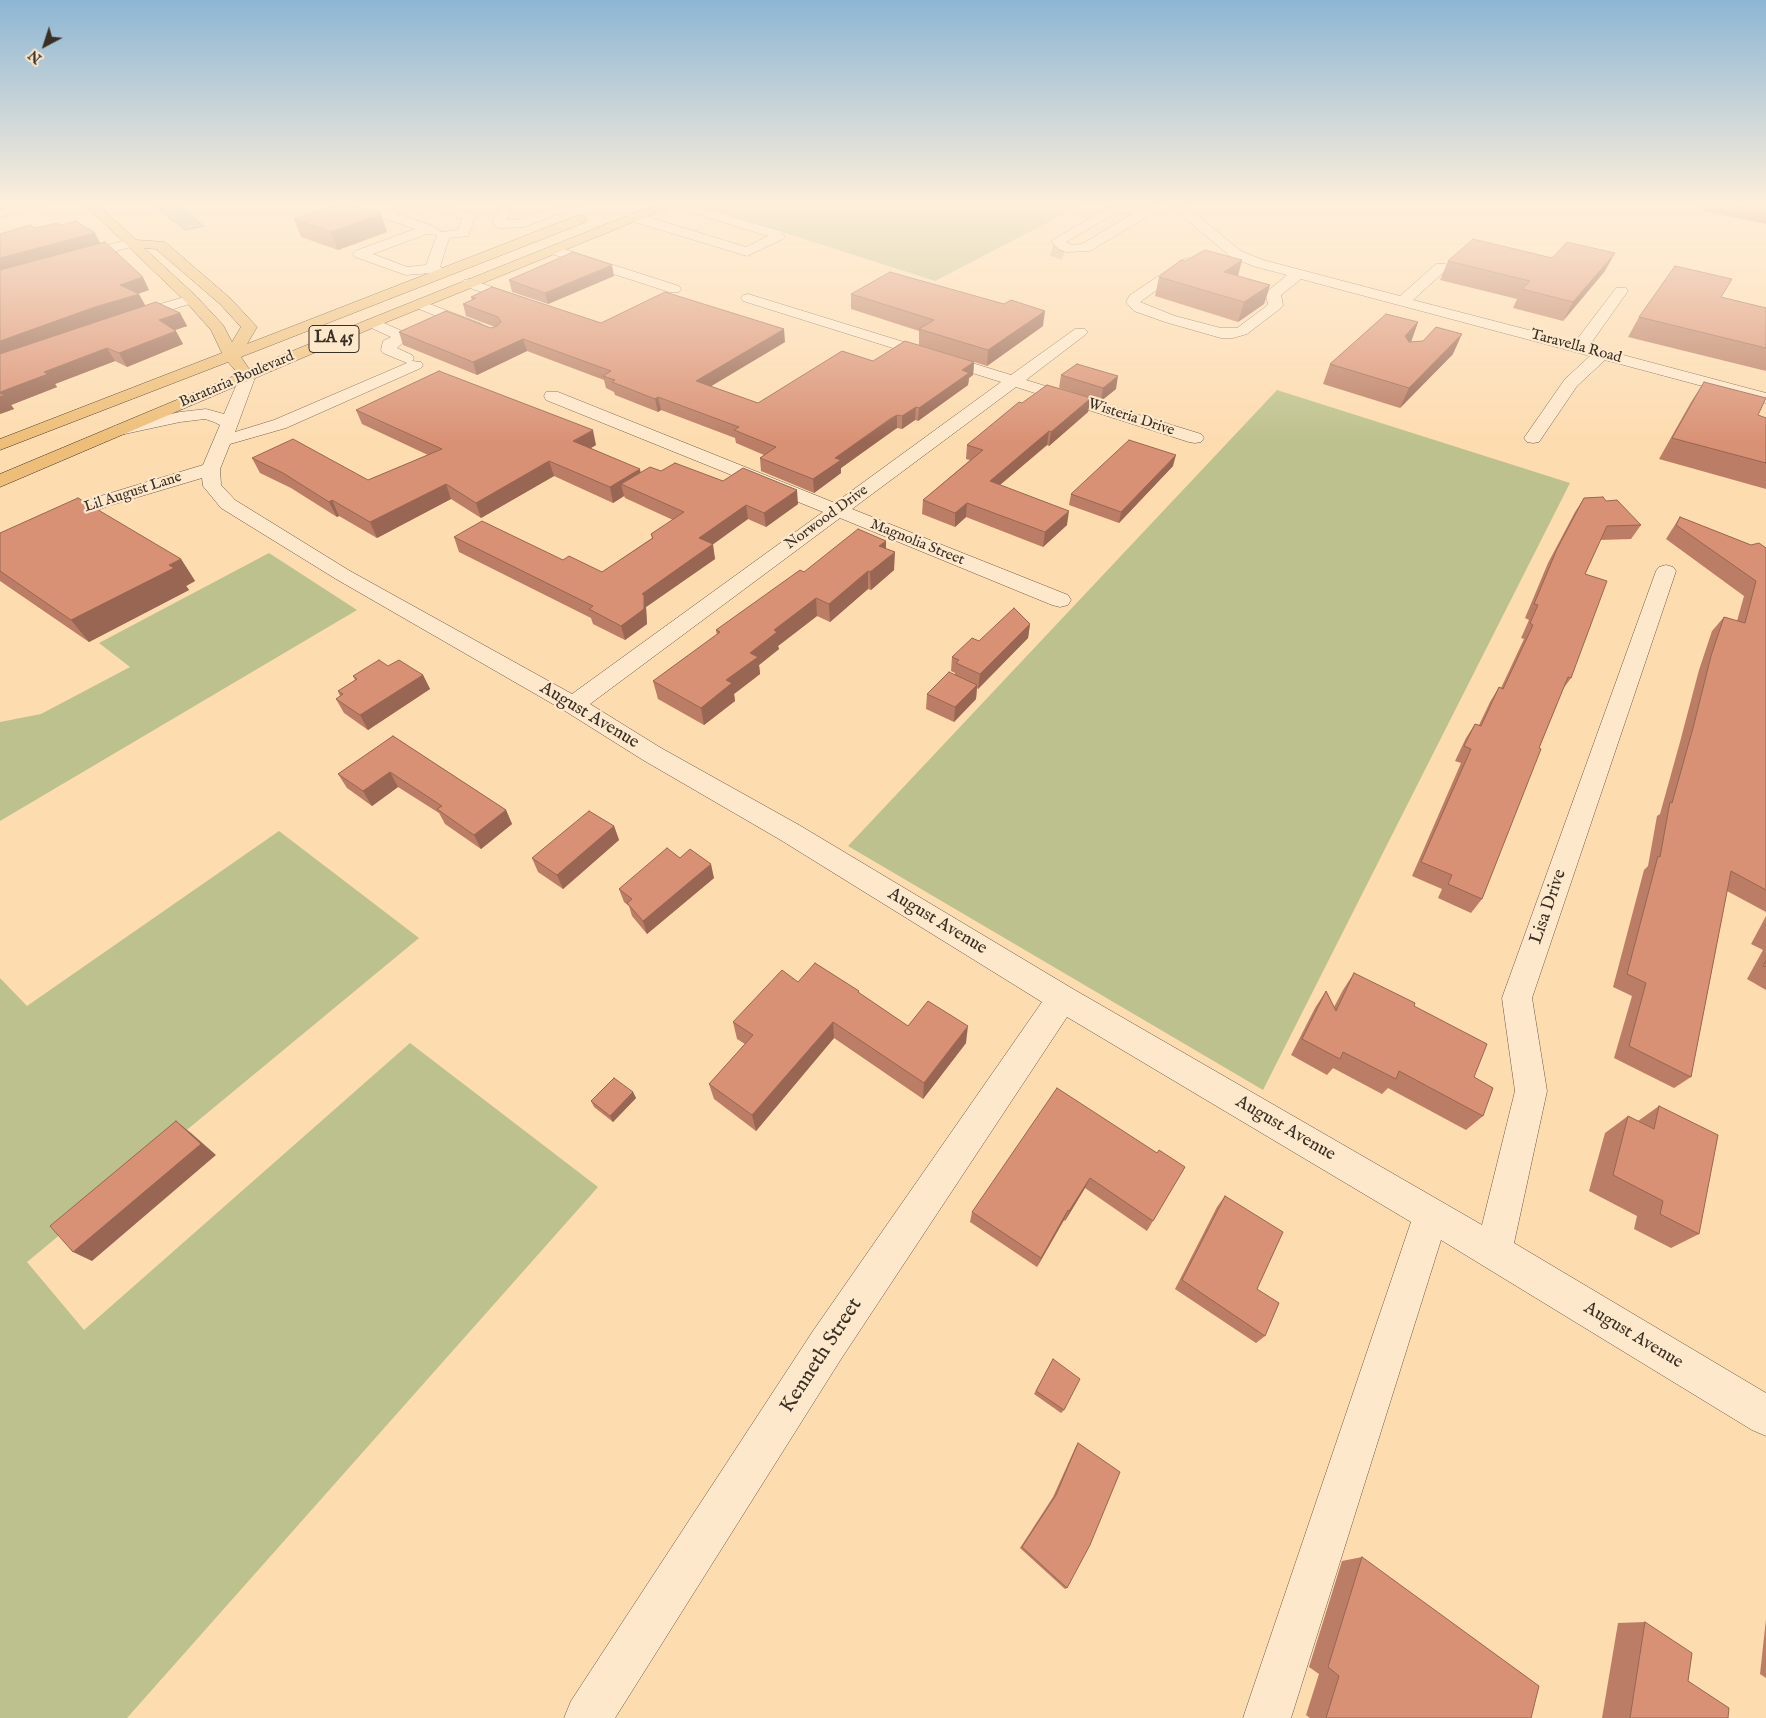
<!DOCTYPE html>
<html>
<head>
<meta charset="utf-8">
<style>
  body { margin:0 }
  #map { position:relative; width:1766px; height:1718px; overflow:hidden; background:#fddcb0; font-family:"IM FELL English",serif }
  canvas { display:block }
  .north { position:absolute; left:20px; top:20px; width:50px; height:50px; -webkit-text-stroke:4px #fee8cc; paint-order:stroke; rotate:220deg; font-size:14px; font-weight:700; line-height:20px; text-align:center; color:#392f24 }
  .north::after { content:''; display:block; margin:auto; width:18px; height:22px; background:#392f24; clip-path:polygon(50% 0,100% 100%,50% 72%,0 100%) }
</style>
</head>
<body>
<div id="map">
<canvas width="1766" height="1718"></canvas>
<div class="north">N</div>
</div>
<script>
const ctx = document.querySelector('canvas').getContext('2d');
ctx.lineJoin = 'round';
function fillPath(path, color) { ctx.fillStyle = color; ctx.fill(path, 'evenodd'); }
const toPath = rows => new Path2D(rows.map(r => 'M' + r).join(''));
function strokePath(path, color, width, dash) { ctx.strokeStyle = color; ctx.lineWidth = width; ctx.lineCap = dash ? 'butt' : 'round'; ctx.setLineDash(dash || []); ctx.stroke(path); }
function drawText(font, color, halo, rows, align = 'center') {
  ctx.font = font + ' "IM FELL English",serif'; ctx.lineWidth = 4.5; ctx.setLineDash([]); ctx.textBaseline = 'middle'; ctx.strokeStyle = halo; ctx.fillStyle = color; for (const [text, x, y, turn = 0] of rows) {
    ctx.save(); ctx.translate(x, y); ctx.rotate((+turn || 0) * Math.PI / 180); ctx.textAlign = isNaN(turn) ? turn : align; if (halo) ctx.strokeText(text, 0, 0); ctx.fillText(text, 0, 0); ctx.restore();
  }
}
const green = toPath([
  [698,203,1085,203,935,281,695,204],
  [1277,390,1570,483,1263,1090,848,846],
  [269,553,357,610,0,821,0,722,41,714,130,667,99,643],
  [279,831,419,938,27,1262,84,1330,410,1043,598,1187,127,1718,0,1718,0,978,27,1006]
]);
const water = toPath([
  [150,203,174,203,204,226,185,230,150,203]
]);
const minorTunnel = toPath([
  [1052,249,1064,253]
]);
const minor = toPath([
  [26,203,46,203,44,206,0,217,0,209,26,203],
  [407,203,439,203,474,214,475,217,468,236,449,238,440,267,448,270,450,273,448,276,443,277,431,273,406,275,355,257,353,254,355,251,415,229,380,217,379,214,380,211,407,203],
  [423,206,462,219,458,230,441,232,433,226,397,214,423,206],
  [427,234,437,235,426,265,407,267,373,254,427,234],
  [501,203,513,203,507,220,517,220,564,203,581,203,579,206,524,227,499,228,492,224,501,203],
  [668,203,686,203,780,231,785,236,783,239,747,256,628,220,627,217,628,214,638,214,746,247,768,236,670,206,668,203],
  [1142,203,1158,203,1145,211,1146,215,1145,218,1090,251,1066,252,1058,249,1051,241,1107,208,1125,205,1134,207,1142,203],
  [1125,213,1132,214,1082,244,1072,245,1066,242,1114,214,1125,213],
  [1164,203,1182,203,1241,251,1263,260,1400,296,1436,264,1446,264,1448,267,1446,270,1413,300,1575,342,1616,288,1626,288,1628,291,1589,346,1766,393,1766,403,1605,360,1577,386,1539,442,1533,443,1527,442,1524,438,1565,379,1590,356,1301,279,1281,295,1283,305,1281,308,1247,334,1233,338,1221,338,1165,322,1134,311,1126,302,1130,295,1184,259,1189,258,1196,262,1140,302,1175,316,1221,328,1237,328,1264,308,1268,304,1266,297,1269,290,1287,275,1253,266,1231,257,1174,209,1164,203],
  [130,239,135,240,137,243,135,246,0,283,0,275,130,239],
  [554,246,679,286,681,289,679,292,669,292,549,253,547,250,554,246],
  [469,279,527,299,529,302,527,305,522,306,464,286,462,283,464,280,469,279],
  [748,294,1011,375,1075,329,1085,329,1088,332,1085,335,1026,380,1201,434,1204,438,1201,442,1195,443,1189,442,1016,387,852,509,1068,595,1071,600,1068,605,1060,607,1052,605,840,518,590,704,661,748,799,825,1073,989,1482,1225,1515,1091,1502,998,1656,571,1659,567,1666,565,1673,567,1676,571,1532,998,1547,1091,1514,1243,1766,1393,1766,1436,1752,1430,1441,1240,1291,1718,1243,1718,1411,1222,1067,1017,841,1359,615,1718,564,1718,571,1701,813,1331,1042,1002,779,839,643,760,565,711,336,579,221,508,203,486,202,478,108,506,0,549,0,536,94,498,203,465,220,425,214,422,205,419,180,422,120,435,114,434,111,430,114,426,180,412,206,409,224,414,242,372,254,372,256,375,235,432,274,420,407,363,383,353,381,350,383,341,391,337,367,326,364,323,367,320,377,320,402,331,408,338,397,348,412,355,414,358,412,361,421,362,423,365,421,368,286,428,230,444,220,469,221,485,235,500,350,571,572,694,823,512,546,400,544,396,546,392,558,392,835,503,1001,382,743,301,741,298,743,295,748,294],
  [191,295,196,296,198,299,196,302,131,322,126,320,123,317,126,314,191,295],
  [419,300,482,324,485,327,482,330,472,330,414,307,412,304,414,301,419,300]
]);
const major = toPath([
  [83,203,96,203,136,240,165,242,230,298,257,327,247,344,576,216,581,215,587,219,586,222,241,357,249,369,367,320,659,203,675,203,673,206,377,326,0,487,0,474,241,373,236,371,228,362,0,450,0,439,222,353,211,330,186,302,83,203],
  [144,248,156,249,220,304,241,327,232,342,223,325,196,296,144,248]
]);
const wall = toPath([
  [1684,203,1766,203,1766,224,1704,211,1707,207],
  [294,219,387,232,338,250,301,237],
  [61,225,95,233,100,243,149,290,138,294,145,305,180,313,187,326,175,330,183,344,127,367,115,361,55,384,57,387,11,405,14,409,0,414,35,228],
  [1242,260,1238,276,1270,285,1264,304,1238,322,1155,296,1159,277,1185,261],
  [1448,261,1605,271,1563,321,1513,308,1517,299,1440,280],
  [614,276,548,304,512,292,509,280],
  [851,294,1043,326,987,366,919,345,919,331,851,309],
  [471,297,601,323,785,342,711,386,758,403,873,361,974,362,973,375,969,378,968,385,918,421,915,420,902,429,897,428,890,432,841,468,841,473,814,493,761,471,760,458,764,455,736,443,735,438,661,410,658,412,615,395,614,392,606,388,604,380,527,351,477,375,403,345,399,332,491,328,495,327,466,316,463,304,472,300],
  [1721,297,1766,308,1766,371,1628,337,1639,317],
  [1418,322,1411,342,1423,341,1453,354,1400,408,1323,384,1330,364],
  [1061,375,1116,389,1101,401,1059,388],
  [1704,382,1758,415,1766,418,1766,489,1659,459,1691,402],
  [1022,403,1088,412,1049,446,1047,445,1000,485,1067,525,1043,547,966,517,955,527,922,514,923,500,970,460,966,459,967,445],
  [356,410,596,445,591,448,640,473,661,471,723,481,798,504,766,527,748,519,712,544,715,559,646,607,647,624,625,640,593,624,591,618,459,552,454,537,563,560,602,572,652,538,651,534,673,520,625,498,624,496,613,503,554,476,481,518,451,499,377,538,339,516,337,517,291,488,260,473,252,458,368,480,428,455,362,424],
  [1173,466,1119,523,1069,505,1071,494],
  [1584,498,1606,501,1641,525,1631,539,1600,540,1585,574,1571,678,1563,689,1539,748,1482,899,1471,913,1438,898,1442,889,1412,876,1461,763,1455,761,1466,738,1475,724,1479,725,1490,702,1499,687,1501,688,1524,639,1521,638,1529,620,1525,618,1548,563,1575,512],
  [1680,517,1751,545,1766,548,1766,912,1727,891,1691,1077,1674,1088,1614,1058,1632,996,1613,987,1644,870,1648,866,1657,816,1660,814,1680,742,1699,670,1712,631,1724,617,1737,621,1744,596,1666,539,1671,531],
  [0,533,181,559,195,581,186,586,189,590,89,642,0,581],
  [886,549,894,570,871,590,868,589,830,622,817,616,778,646,779,649,759,665,760,674,734,694,735,701,704,725,658,699,653,681,717,635,716,630,804,572],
  [1030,624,1028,638,978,689,977,688,976,699,954,722,926,709,927,694,955,675,955,673,951,671,952,657,979,641],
  [388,666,423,675,430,689,368,730,344,713,336,699,340,696,338,691,355,680,353,676],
  [393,736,506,810,512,824,481,849,445,824,439,813,398,787,372,806,347,788,338,774],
  [614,826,619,840,563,889,538,872,532,858],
  [680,858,714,878,647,934,632,916,629,906,624,902,619,889],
  [1766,916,1766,990,1747,979,1763,950,1751,944],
  [1354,973,1414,1006,1474,1077,1483,1116,1466,1130,1388,1088,1382,1094,1333,1068,1327,1075,1291,1055,1315,1008,1326,991,1334,1007,1343,990],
  [798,982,859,991,859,993,908,1026,966,1043,923,1099,834,1038,756,1131,714,1099,709,1084,745,1044,737,1039,733,1022],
  [633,1092,636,1098,613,1122,594,1107,591,1101],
  [1659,1106,1699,1234,1671,1248,1634,1229,1637,1216,1589,1191,1605,1133,1628,1116,1638,1121],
  [1157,1153,1185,1167,1147,1231,1085,1188,1065,1221,1064,1220,1037,1267,970,1222,972,1212],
  [1225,1196,1257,1289,1265,1336,1256,1343,1175,1289,1217,1207],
  [1053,1359,1064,1410,1061,1413,1034,1394],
  [1078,1443,1067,1588,1065,1589,1020,1548,1053,1497,1076,1446],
  [1362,1557,1531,1718,1310,1718,1306,1715,1319,1674,1309,1667,1342,1561],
  [1766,1619,1766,1678,1760,1674],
  [1645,1622,1688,1681,1728,1718,1602,1718,1618,1623]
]);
const shadedWall = toPath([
  [381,214,387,232,338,250,331,232],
  [95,233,101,245,0,273,0,258],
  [1615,253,1605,271,1563,321,1573,302],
  [1242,260,1237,279,1224,272],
  [612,265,614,276,548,304,545,293],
  [143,277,149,290,128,297,120,285],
  [1270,285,1264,304,1238,322,1244,302],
  [139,294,146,307,0,357,0,341,95,307],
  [1045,311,1043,326,987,366,988,350],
  [180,313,187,326,166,333,159,320],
  [1418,322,1411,342,1397,356,1405,336],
  [784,329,785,342,698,394,696,381],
  [176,331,183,344,127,367,119,353],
  [1462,334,1453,354,1400,408,1409,388],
  [523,339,527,351,477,375,473,362],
  [107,348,115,361,55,384,57,387,11,405,14,409,0,414,0,392,44,372],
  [974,362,973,375,969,378,968,385,918,421,919,408,962,370],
  [1118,376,1116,389,1101,401,1103,388],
  [658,397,661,410,658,412,655,399],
  [1091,398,1088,412,1049,446,1051,432],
  [916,407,915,420,902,429,902,416],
  [897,415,897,428,841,468,841,473,814,493,813,479,835,458],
  [593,430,596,445,577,456,573,441],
  [1049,431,1047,445,988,495,990,481],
  [1176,455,1173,466,1119,523,1121,512],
  [549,461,554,476,481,518,476,503],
  [640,469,643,484,621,484,624,496,613,503,610,487],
  [446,484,451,499,377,538,370,522],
  [797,490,798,504,766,527,764,513],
  [332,500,339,516,337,517,329,502],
  [967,503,966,517,955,527,955,513],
  [746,505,748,519,704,551,713,544,715,559,646,607,647,624,625,640,621,626,642,594,699,538],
  [1069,511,1067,525,1043,547,1045,532],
  [886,541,886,558,879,546],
  [895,552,894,570,871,590,870,572],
  [181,559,195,581,186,586,189,590,89,642,71,620],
  [868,571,868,589,830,622,829,604],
  [816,598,817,616,778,646,779,649,759,665,760,674,734,694,735,701,704,725,701,708,726,680,750,653,774,630],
  [1030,624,1028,638,978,689,980,674],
  [423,675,430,689,368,730,360,715],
  [977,685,976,699,954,722,955,707],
  [390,772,398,787,372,806,363,791],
  [506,810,512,824,481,849,474,835],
  [614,826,619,840,563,889,557,875],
  [711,864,714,878,647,934,643,921],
  [833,1022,834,1038,756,1131,752,1115],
  [968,1026,966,1043,923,1099,924,1083],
  [633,1092,636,1098,613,1122,610,1116],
  [176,1121,191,1133,216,1155,92,1261,73,1252],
  [1090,1178,1085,1188,1065,1221,1069,1211],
  [1068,1210,1064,1220,1037,1267,1041,1258]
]);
const building = toPath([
  [341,203,347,203,381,214,331,232,294,219,341,203],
  [1716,203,1766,203,1766,213,1716,203],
  [76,221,95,233,0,258,0,234,30,225,35,228,58,223,61,225,76,221],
  [1473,239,1552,258,1567,242,1615,253,1573,302,1522,289,1530,281,1448,261,1473,239],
  [105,242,143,277,120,285,139,294,95,307,0,341,0,270,105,242],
  [1205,250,1242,260,1224,272,1270,285,1244,302,1159,277,1181,260,1185,261,1205,250],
  [573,252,612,265,545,293,509,280,573,252],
  [1675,266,1732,279,1721,297,1766,308,1766,348,1639,317,1675,266],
  [890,272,1004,304,1011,300,1045,311,988,350,919,329,934,320,851,294,890,272],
  [492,287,601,323,665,292,784,329,696,381,758,403,842,351,873,361,905,341,974,362,962,370,969,373,919,408,916,407,902,416,897,415,890,419,835,458,841,460,813,479,760,458,776,447,734,430,739,427,658,397,655,399,612,382,615,380,603,376,611,371,523,339,473,362,399,332,446,311,491,328,497,326,501,322,498,317,463,304,476,298,471,297,492,287],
  [156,302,180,313,159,320,176,331,119,353,107,348,44,372,48,374,0,392,0,354,156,302],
  [1386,314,1418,322,1405,336,1409,342,1423,341,1436,327,1462,334,1409,388,1330,364,1386,314],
  [1077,364,1118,376,1103,388,1061,375,1077,364],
  [439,371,593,430,573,441,640,469,610,487,549,461,476,503,446,484,370,522,332,500,329,502,283,473,252,458,293,439,368,480,442,449,356,410,439,371],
  [1704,382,1766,398,1758,415,1766,418,1766,463,1672,438,1704,382],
  [1047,385,1091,398,1051,432,1049,431,990,481,1069,511,1045,532,967,503,955,513,923,500,983,450,967,445,1019,402,1022,403,1047,385],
  [0,393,4,395,0,397,0,393],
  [1129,440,1176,455,1121,512,1071,494,1129,440],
  [675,463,723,481,743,468,797,490,764,513,746,505,699,538,713,544,642,594,644,595,644,609,621,626,589,609,593,606,454,537,482,521,563,560,569,556,602,572,653,538,651,534,684,512,621,484,650,467,661,471,675,463],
  [1603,497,1606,501,1617,500,1641,525,1607,526,1585,574,1607,581,1571,678,1568,677,1539,748,1541,749,1482,899,1448,884,1452,875,1421,862,1471,749,1464,746,1475,724,1481,726,1499,687,1503,689,1533,625,1530,623,1538,605,1534,604,1557,549,1584,498,1603,497],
  [78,498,181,559,169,565,174,568,71,620,0,571,0,533,78,498],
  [1680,517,1751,545,1759,543,1766,548,1766,890,1731,871,1691,1077,1629,1046,1646,983,1627,974,1658,856,1660,857,1670,802,1672,803,1693,728,1711,656,1724,617,1745,623,1756,581,1676,525,1680,517],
  [858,529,886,541,879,546,895,552,870,572,868,571,829,604,816,598,774,630,777,632,750,653,758,657,726,680,732,683,701,708,653,681,720,632,716,630,800,570,804,572,858,529],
  [1014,608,1030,624,980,674,956,663,959,660,952,657,972,638,979,641,1014,608],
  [379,660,388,666,399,660,423,675,360,715,336,699,343,694,338,691,357,679,353,676,379,660],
  [949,672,977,685,955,707,927,694,949,672],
  [393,736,506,810,474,835,437,809,442,806,390,772,363,791,338,774,393,736],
  [589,811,614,826,557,875,532,858,589,811],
  [667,848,680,858,690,849,711,864,643,921,627,903,632,899,619,889,667,848],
  [1766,961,1766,967,1763,966,1766,961],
  [815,963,859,991,858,992,908,1026,928,1001,968,1026,924,1083,833,1022,752,1115,709,1084,753,1035,733,1022,782,970,798,982,815,963],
  [1354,973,1415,1003,1414,1006,1487,1044,1474,1077,1493,1088,1483,1116,1399,1071,1396,1079,1343,1052,1340,1059,1302,1039,1326,991,1336,1011,1354,973],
  [614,1078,633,1092,610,1116,591,1101,614,1078],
  [1057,1088,1157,1153,1159,1150,1185,1167,1153,1221,1090,1178,1069,1211,1068,1210,1041,1258,972,1212,1057,1088],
  [1659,1106,1718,1135,1699,1234,1660,1214,1663,1201,1613,1175,1628,1116,1654,1129,1659,1106],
  [176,1121,201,1144,73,1252,50,1226,176,1121],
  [1225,1196,1283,1232,1257,1289,1279,1303,1265,1336,1182,1280,1225,1196],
  [1053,1359,1080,1379,1064,1410,1036,1391,1053,1359],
  [1078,1443,1120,1472,1090,1545,1067,1588,1022,1547,1056,1495,1078,1443],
  [1362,1557,1539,1686,1531,1718,1326,1718,1339,1676,1328,1667,1362,1557],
  [1645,1622,1692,1653,1688,1681,1729,1708,1728,1718,1630,1718,1645,1622]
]);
const farStreetnames = [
  ["Taravella Road",1576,347,15],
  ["Barataria Boulevard",237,380,-23],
  ["Wisteria Drive",1131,418,18],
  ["Lil August Lane",133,493,-18],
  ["Norwood Drive",827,518,-36],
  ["Magnolia Street",917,543,22]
];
const shields = [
  [334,339,50]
];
const shieldNames = [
  ["LA 45",334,339]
];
const streetNames = [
  ["August Avenue",589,716,31],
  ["Lisa Drive",1549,907,-71],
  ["August Avenue",937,922,31],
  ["August Avenue",1285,1129,30],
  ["August Avenue",1633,1336,31]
];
const nearStreetnames = [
  ["Kenneth Street",822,1356,-57]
];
fillPath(green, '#bdc18d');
fillPath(water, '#a5b9b7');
strokePath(water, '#7a827c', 1);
strokePath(minorTunnel, '#d6b994', 14, [14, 7]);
strokePath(minor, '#6a5a47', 1);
strokePath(major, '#392f24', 1);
fillPath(minor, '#fee8cc');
fillPath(major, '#eebe78');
fillPath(wall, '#bb7d65');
fillPath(shadedWall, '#986652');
fillPath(building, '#d99175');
strokePath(building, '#986652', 1);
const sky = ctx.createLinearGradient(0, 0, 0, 443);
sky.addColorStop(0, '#8db6d4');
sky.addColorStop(0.46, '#feefdb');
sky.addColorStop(1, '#feefdb00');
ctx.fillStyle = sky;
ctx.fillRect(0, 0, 1766, 443);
drawText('15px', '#392f24', '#fee8cc', farStreetnames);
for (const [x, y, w] of shields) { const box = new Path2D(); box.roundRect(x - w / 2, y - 13.5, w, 27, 4); ctx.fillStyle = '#fee8cc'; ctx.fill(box); strokePath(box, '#392f24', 1); }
drawText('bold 16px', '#392f24', null, shieldNames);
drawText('18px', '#392f24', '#fee8cc', streetNames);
drawText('21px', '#392f24', '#fee8cc', nearStreetnames);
</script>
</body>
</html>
